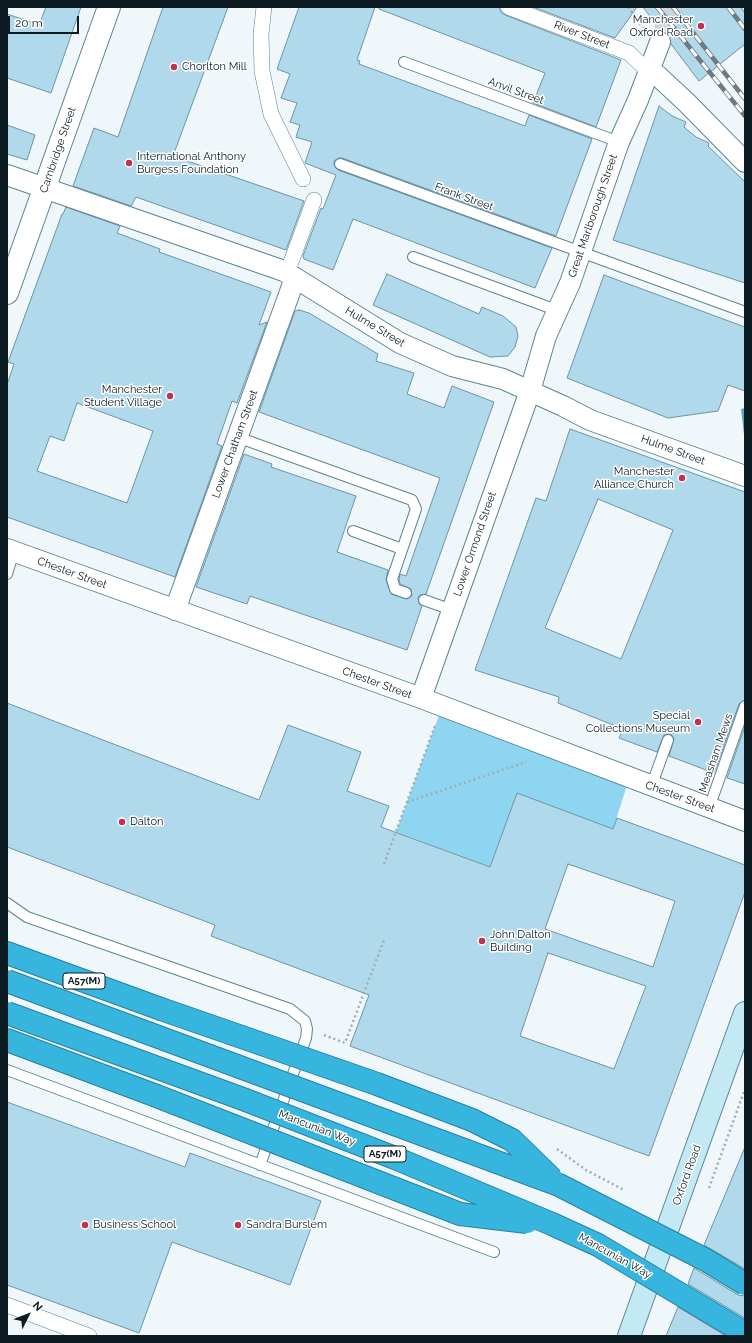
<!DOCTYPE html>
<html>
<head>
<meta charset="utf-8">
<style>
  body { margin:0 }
  #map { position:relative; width:752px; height:1343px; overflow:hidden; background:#eff7fb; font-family:Raleway,sans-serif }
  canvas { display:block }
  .frame { position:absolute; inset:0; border:8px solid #0c1c22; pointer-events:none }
  .north { position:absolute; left:8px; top:1295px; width:40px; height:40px; -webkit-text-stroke:3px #fff; paint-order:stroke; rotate:48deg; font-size:11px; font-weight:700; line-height:16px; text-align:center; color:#0c1c22 }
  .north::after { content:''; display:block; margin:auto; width:14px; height:18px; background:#0c1c22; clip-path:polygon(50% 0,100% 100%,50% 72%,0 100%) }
  .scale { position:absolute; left:8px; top:16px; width:71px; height:18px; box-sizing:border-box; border:2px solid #0c1c22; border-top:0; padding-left:5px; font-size:12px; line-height:14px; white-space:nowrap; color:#0c1c22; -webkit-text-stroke:3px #fff; paint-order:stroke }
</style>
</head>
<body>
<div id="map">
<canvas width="752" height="1343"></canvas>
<div class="frame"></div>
<div class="north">N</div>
<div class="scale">20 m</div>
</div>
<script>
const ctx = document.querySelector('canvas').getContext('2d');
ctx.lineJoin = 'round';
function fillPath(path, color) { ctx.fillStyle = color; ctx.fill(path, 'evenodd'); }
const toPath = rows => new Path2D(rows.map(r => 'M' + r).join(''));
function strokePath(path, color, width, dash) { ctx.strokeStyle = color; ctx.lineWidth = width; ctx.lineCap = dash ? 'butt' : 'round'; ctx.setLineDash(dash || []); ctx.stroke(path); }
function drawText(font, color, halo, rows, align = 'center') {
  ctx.font = font + ' Raleway,sans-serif'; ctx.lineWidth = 3; ctx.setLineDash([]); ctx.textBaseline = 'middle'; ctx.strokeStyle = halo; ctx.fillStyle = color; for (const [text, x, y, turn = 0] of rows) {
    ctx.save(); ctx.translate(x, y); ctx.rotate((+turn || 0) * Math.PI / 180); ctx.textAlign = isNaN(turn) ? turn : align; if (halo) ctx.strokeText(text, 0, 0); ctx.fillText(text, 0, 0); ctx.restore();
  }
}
const green = toPath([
  [442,707,629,779,613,829,517,794,490,867,396,832]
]);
const water = toPath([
  [745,408,745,443,741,409]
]);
const building = toPath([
  [46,7,81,7,51,93,7,78,7,14,39,25,46,7],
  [163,7,228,7,173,156,304,201,286,250,136,197,131,206,73,186,94,128,118,137,163,7],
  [299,7,375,7,357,60,360,61,359,64,525,126,529,115,592,139,556,236,342,158,339,158,334,161,334,165,338,170,552,248,535,288,353,219,333,270,304,259,303,256,321,208,323,209,336,175,305,163,312,142,296,137,300,125,290,122,297,103,281,98,290,74,277,69,299,7],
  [379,7,499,7,501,12,505,15,621,60,596,127,533,103,545,73,379,9,379,7],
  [533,7,637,7,615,38,533,7],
  [643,7,745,7,745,44,699,81,671,44,669,35,661,31,643,7],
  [659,106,672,116,686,122,684,127,696,137,709,143,708,146,745,182,745,283,613,240,659,106],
  [7,125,35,135,27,160,7,154,7,125],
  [66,207,120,226,117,233,160,249,159,252,271,292,259,325,267,322,237,403,232,401,217,444,222,446,175,577,7,517,7,385,14,364,8,362,62,214,63,214,66,207],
  [77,403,153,431,127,503,37,471,50,436,64,441,77,403],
  [387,274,479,314,482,307,503,316,516,327,518,336,515,347,508,356,490,357,373,305,387,274],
  [604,275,745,327,745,391,728,385,718,411,668,418,567,378,604,275],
  [299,310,309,313,378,354,376,361,414,373,407,394,444,408,452,386,494,402,426,594,420,595,418,598,419,604,422,606,407,650,250,596,247,604,196,587,244,454,272,464,271,467,356,496,337,552,388,570,386,580,391,594,407,599,412,596,411,589,400,584,399,579,400,574,406,576,440,478,259,412,295,311,299,310],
  [570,429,745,492,745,700,739,704,714,773,669,756,674,739,671,734,664,735,657,752,619,738,623,729,558,703,559,697,475,670,536,498,546,501,570,429],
  [598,499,673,530,621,659,545,628,598,499],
  [7,703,259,800,288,725,361,752,347,791,389,806,381,827,490,867,517,793,613,829,617,818,745,865,745,892,649,1156,350,1046,369,995,211,936,215,925,7,847,7,703],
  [568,864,675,901,653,967,545,929,568,864],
  [548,953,646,986,614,1069,520,1036,548,953],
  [745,726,745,784,727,778,745,726],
  [7,1102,185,1167,190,1153,321,1201,290,1285,172,1242,139,1333,7,1285,7,1102],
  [745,1147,745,1269,704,1245,745,1147],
  [694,1268,738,1295,745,1296,745,1318,688,1284,694,1268],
  [678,1307,726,1336,666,1336,678,1307]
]);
const minorTunnel = toPath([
  [660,42,672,7]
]);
const path = toPath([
  [628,7,643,28],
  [407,802,526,762],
  [384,864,435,726],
  [324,1035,345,1043,384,940],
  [557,1149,586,1170,624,1190],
  [709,1188,745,1089]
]);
const service = toPath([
  [404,62,619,142],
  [340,164,745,312],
  [413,257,556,310],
  [237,437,412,500,416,509,392,579,395,589,406,593],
  [353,531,402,549],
  [7,574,14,551],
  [424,600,452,610],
  [651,787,668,740],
  [709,808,745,706],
  [7,903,27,917,290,1009,305,1021,307,1029,306,1038,260,1165],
  [7,1070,494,1252]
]);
const pedestrian = toPath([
  [264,7,261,34,262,71,271,114,303,179],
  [508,7,629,53,649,72],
  [290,265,314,200],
  [7,1305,89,1336]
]);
const minor = toPath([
  [649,72,658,76,687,103,745,162],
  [7,175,284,271,400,343,452,366,503,379,563,406,590,420,745,476],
  [7,549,421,698,745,821],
  [175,610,295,278],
  [421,698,530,391,546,336,570,283,619,142,638,100,660,42]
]);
const tertiary = toPath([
  [7,293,109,7]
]);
const secondary = toPath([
  [629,1336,745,1013]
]);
const motorway = toPath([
  [7,953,161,1009],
  [7,1040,154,1095]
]);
const rail = toPath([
  [657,7,745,116],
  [673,7,745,99],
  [728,7,745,29],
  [743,7,745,10]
]);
const motorwayBridge = toPath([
  [7,981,559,1185,706,1260,745,1284],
  [161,1009,377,1084,472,1120,512,1140,552,1179],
  [7,1013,243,1099,395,1158,552,1224,598,1245,745,1333],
  [154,1095,460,1214,527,1222]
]);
const markers = [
  [701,26,4,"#c2324e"],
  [174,67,4,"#c2324e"],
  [129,163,4,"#c2324e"],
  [170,396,4,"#c2324e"],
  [682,478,4,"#c2324e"],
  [698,722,4,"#c2324e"],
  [122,822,4,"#c2324e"],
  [482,941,4,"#c2324e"],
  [85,1225,4,"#c2324e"],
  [238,1225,4,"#c2324e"]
];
const shields = [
  [84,981,42],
  [385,1154,42]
];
const shieldNames = [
  ["A57(M)",84,981],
  ["A57(M)",385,1154]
];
const poiNames = [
  ["Manchester",693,20,"right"],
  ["Oxford Road",693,33,"right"],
  ["Chorlton Mill",182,67],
  ["International Anthony",137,157],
  ["Burgess Foundation",137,170],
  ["Manchester",162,390,"right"],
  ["Student Village",162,403,"right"],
  ["Manchester",674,472,"right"],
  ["Alliance Church",674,485,"right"],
  ["Special",690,716,"right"],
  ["Collections Museum",690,729,"right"],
  ["Dalton",130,822],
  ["John Dalton",490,935],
  ["Building",490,948],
  ["Business School",93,1225],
  ["Sandra Burslem",246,1225]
];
const streetNames = [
  ["River Street",582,35,21],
  ["Anvil Street",516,91,20],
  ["Cambridge Street",58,150,-71],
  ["Frank Street",464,197,20],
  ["Great Marlborough Street",593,216,-71],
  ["Hulme Street",375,327,31],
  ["Lower Chatham Street",235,444,-70],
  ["Hulme Street",673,450,20],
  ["Lower Ormond Street",475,544,-71],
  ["Chester Street",72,573,20],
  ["Chester Street",377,683,20],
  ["Measham Mews",716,753,-71],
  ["Chester Street",680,797,20],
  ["Mancunian Way",317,1128,21],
  ["Oxford Road",687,1175,-70],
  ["Mancunian Way",615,1256,29]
];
fillPath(green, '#8ed5f1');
fillPath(water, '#58a4c1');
fillPath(building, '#b0d9eb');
strokePath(building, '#6c94a4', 1);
strokePath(minorTunnel, '#cdd6da', 20, [20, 10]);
strokePath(service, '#5e8595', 12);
strokePath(pedestrian, '#5e8595', 16);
strokePath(minor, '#5e8595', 22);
strokePath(tertiary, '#5e8595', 24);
strokePath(secondary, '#5e8595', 24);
strokePath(motorway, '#27809d', 24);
strokePath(path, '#a1acb1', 2.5, [2, 3]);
strokePath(service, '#fff', 10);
strokePath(pedestrian, '#fff', 15);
strokePath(minor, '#fff', 20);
strokePath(tertiary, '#fff', 22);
strokePath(secondary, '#c3e9f5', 22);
strokePath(motorway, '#36b6df', 22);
strokePath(rail, '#6e7a7f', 4.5);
strokePath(rail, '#fff', 3, [9]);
strokePath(motorwayBridge, '#27809d', 24, []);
strokePath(motorwayBridge, '#36b6df', 22);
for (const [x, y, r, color] of markers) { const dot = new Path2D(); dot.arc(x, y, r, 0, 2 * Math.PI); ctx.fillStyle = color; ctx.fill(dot); strokePath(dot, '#fff', 1.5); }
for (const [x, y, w] of shields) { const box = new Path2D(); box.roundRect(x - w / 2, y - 8, w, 16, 3); ctx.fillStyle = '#fff'; ctx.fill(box); strokePath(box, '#0c1c22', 1); }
drawText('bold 10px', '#0c1c22', null, shieldNames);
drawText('11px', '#0c1c22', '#fff', poiNames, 'left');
drawText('11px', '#0c1c22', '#fff', streetNames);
</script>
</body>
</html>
